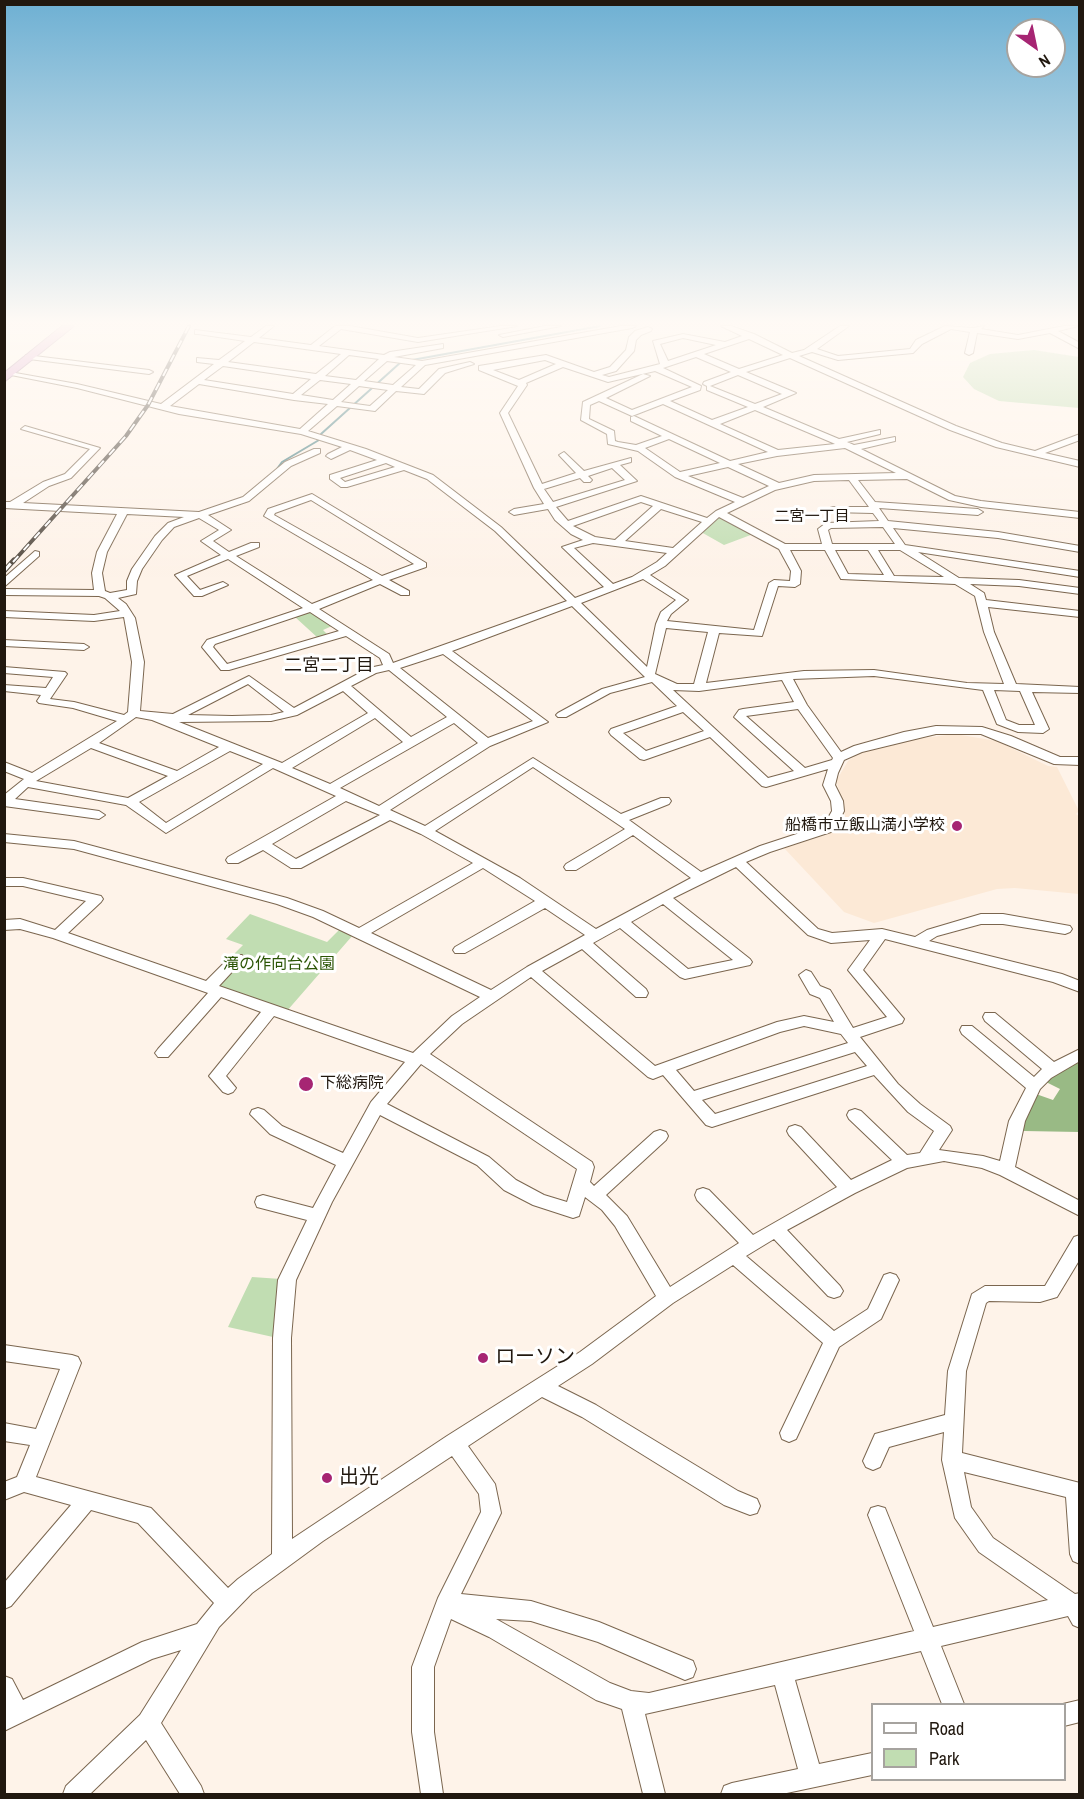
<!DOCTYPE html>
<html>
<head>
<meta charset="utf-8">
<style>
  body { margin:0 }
  #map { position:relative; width:1084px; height:1799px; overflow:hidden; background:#fef3e9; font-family:"Archivo Narrow",sans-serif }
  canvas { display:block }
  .frame { position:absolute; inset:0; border:6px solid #21180f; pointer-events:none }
  .legend { position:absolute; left:871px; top:1703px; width:195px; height:78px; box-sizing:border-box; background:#fff; border:2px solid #a6a39f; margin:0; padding:8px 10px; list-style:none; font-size:18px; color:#21180f }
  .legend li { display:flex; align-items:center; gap:12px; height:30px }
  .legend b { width:30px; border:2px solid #a6a39f }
  .north { position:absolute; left:1006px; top:18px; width:60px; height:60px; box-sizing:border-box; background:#fff; border:2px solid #a6a39f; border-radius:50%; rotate:147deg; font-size:16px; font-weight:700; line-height:24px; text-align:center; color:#21180f }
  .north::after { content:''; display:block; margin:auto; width:21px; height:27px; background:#a62573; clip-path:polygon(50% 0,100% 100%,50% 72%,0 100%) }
</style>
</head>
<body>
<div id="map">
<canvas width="1084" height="1799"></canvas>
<div class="frame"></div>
<ul class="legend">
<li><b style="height:8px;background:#fff"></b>Road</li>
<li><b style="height:16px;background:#c1ddb2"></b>Park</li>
</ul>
<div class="north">N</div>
</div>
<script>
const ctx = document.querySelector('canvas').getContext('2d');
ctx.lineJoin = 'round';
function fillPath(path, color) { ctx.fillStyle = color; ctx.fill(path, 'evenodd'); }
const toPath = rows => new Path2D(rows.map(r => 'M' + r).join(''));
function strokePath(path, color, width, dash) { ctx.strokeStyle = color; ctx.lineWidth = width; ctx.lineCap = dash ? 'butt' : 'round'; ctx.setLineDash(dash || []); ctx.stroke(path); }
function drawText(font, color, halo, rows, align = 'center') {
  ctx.font = font + ' "Archivo Narrow","Noto Sans JP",sans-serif'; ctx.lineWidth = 6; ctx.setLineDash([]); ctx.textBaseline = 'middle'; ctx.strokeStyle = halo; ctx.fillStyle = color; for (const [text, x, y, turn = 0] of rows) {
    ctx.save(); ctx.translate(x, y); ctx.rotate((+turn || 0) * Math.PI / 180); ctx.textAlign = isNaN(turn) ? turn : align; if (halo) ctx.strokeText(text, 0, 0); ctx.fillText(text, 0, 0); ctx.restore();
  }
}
const built = toPath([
  [955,734,997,741,1048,766,1057,767,1079,811,1076,814,1080,817,1079,894,1015,888,997,889,874,923,844,912,784,848,826,835,845,817,844,805,836,781,848,761,857,754,893,742]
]);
const green = toPath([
  [1034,350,1079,357,1079,408,999,401,974,389,963,377,970,363,990,354],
  [721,516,756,533,724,545,701,532],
  [310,612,332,626,323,630,328,635,318,638,295,617],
  [250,914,327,942,340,929,353,935,286,1012,218,988,217,984,242,957,234,954,243,945,226,939],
  [252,1277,281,1279,277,1292,273,1337,228,1327]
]);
const forest = toPath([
  [1079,1059,1079,1132,1024,1131,1022,1125,1036,1094,1053,1100,1060,1089,1044,1081]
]);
const stream = toPath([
  [277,469,282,462,319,440,321,434,401,362,600,326]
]);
const minor = toPath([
  [266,326,274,326,259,338,311,345,335,326,350,326,418,338,501,326,517,326,418,342,341,329,319,346,384,355,390,352,443,344,443,348,394,357,422,361,621,326,636,326,632,328,425,365,401,387,419,389,439,369,470,362,474,364,445,373,424,394,396,391,375,411,337,406,308,431,366,449,433,475,501,527,575,598,604,587,562,547,583,540,571,534,555,520,548,509,514,515,509,512,514,509,544,504,534,488,500,413,518,386,479,370,479,366,546,355,594,372,610,367,626,350,629,337,635,331,648,327,652,329,651,331,641,335,636,340,634,351,616,371,602,375,609,377,660,364,653,341,683,334,725,342,742,336,721,326,731,326,754,334,792,353,804,350,840,326,849,326,817,349,838,356,910,349,916,340,945,326,973,328,984,326,981,329,1018,335,1064,326,1078,326,1058,331,1080,343,1080,349,1050,333,1018,339,977,333,973,353,969,355,965,353,970,332,951,329,922,344,913,353,838,360,812,352,799,356,956,426,1002,443,1035,451,1080,434,1080,440,1045,453,1080,461,1080,467,996,447,950,430,790,358,746,372,796,393,763,407,839,439,880,430,880,434,847,442,854,445,895,437,895,441,861,449,955,496,981,501,1080,512,1080,518,981,507,949,500,907,479,858,480,875,502,978,509,983,512,978,515,879,508,888,521,998,532,1080,546,1080,552,998,538,893,528,905,545,1080,571,1080,577,918,552,959,578,1019,580,1080,588,1080,594,1019,586,970,584,984,593,986,600,1080,611,1080,617,988,607,994,632,1016,684,1080,687,1080,693,1032,692,1049,729,1043,733,1018,732,997,724,983,690,874,676,793,679,807,705,841,752,854,746,904,732,936,726,982,727,1011,736,1060,757,1080,757,1080,765,1054,764,981,734,936,734,862,752,844,760,838,773,835,785,843,801,844,811,834,831,770,852,746,862,818,929,832,933,882,929,915,937,927,930,981,914,1003,914,1070,926,1072,929,1070,932,1065,934,1003,924,981,924,937,936,929,941,1062,974,1080,981,1080,992,1053,982,885,939,863,970,904,1019,902,1023,860,1037,898,1084,920,1104,950,1126,952,1130,939,1150,983,1156,1000,1161,1009,1121,1026,1088,962,1034,960,1030,962,1026,972,1026,1034,1077,1042,1069,985,1021,983,1017,985,1013,995,1013,1054,1062,1080,1049,1080,1061,1051,1078,1040,1089,1025,1121,1015,1167,1080,1201,1080,1216,1000,1175,982,1168,944,1161,907,1168,855,1193,787,1230,840,1286,843,1291,840,1296,834,1298,828,1296,774,1239,746,1256,834,1331,868,1309,884,1275,890,1273,896,1275,899,1280,881,1319,839,1347,796,1439,789,1442,782,1439,780,1433,823,1343,733,1265,673,1303,592,1364,558,1386,596,1405,738,1491,757,1499,760,1506,757,1513,750,1515,724,1505,582,1417,542,1397,468,1446,495,1484,501,1513,461,1594,531,1601,599,1622,693,1661,696,1669,693,1677,685,1680,598,1642,531,1621,496,1619,610,1683,631,1691,649,1693,914,1631,868,1515,871,1508,878,1506,885,1508,933,1627,1048,1600,979,1552,955,1518,942,1460,944,1432,889,1447,880,1467,873,1470,866,1467,863,1461,875,1434,945,1415,948,1371,972,1294,985,1286,1045,1286,1074,1237,1080,1235,1080,1259,1057,1297,1040,1302,989,1301,986,1303,966,1371,962,1453,1080,1483,1080,1564,1073,1561,1070,1554,1066,1497,964,1472,971,1507,993,1538,1075,1594,1080,1593,1080,1628,1073,1625,1068,1616,941,1646,964,1704,942,1704,921,1651,795,1680,819,1764,872,1753,872,1775,782,1794,721,1794,724,1786,732,1783,798,1769,775,1685,645,1714,665,1794,643,1794,622,1709,596,1700,489,1637,451,1619,434,1667,434,1732,443,1794,421,1794,412,1732,412,1667,438,1598,481,1512,479,1494,452,1456,323,1541,252,1593,219,1627,161,1723,201,1786,204,1794,180,1794,146,1740,90,1794,63,1794,66,1786,140,1715,181,1650,152,1659,4,1731,4,1676,12,1679,23,1700,142,1642,197,1624,214,1603,138,1523,91,1510,11,1606,4,1609,4,1583,71,1505,24,1492,4,1500,4,1482,17,1477,30,1445,4,1441,4,1423,36,1429,60,1369,4,1361,4,1345,72,1355,78,1357,81,1363,36,1477,151,1508,228,1588,238,1579,272,1554,273,1338,278,1280,307,1220,257,1207,255,1202,257,1197,263,1195,313,1208,336,1165,270,1134,250,1114,252,1110,258,1108,264,1110,282,1126,343,1153,371,1102,405,1062,274,1016,226,1076,236,1088,233,1092,228,1094,223,1092,209,1076,261,1012,221,997,168,1057,158,1057,155,1053,158,1049,208,993,53,938,20,929,4,930,4,920,20,919,55,930,86,901,23,886,4,886,4,878,23,878,101,896,103,899,101,902,68,933,206,981,232,955,242,955,244,958,242,961,219,986,413,1053,452,1016,480,997,313,917,277,904,74,849,4,842,4,834,74,841,287,898,323,911,359,928,473,863,421,834,390,820,301,868,291,868,263,850,238,863,228,863,226,860,228,857,336,796,273,768,166,833,126,805,28,787,15,799,99,811,105,815,99,819,4,806,4,795,24,779,4,771,4,762,32,773,117,721,73,708,39,703,37,701,41,695,4,691,4,685,46,688,53,677,4,673,4,667,65,672,67,674,50,699,74,702,124,715,128,712,132,662,124,617,94,621,4,617,4,611,94,615,120,611,105,598,99,596,4,595,4,589,94,590,92,573,97,552,117,514,4,508,4,502,10,502,43,482,65,474,90,449,21,429,25,426,100,448,71,478,49,486,23,503,199,512,243,497,285,462,314,449,320,449,320,453,291,466,249,501,208,515,231,530,213,541,229,552,251,543,259,543,259,547,236,556,312,604,373,580,264,516,268,509,312,494,426,563,426,567,389,580,409,591,409,595,401,595,380,584,319,609,389,654,393,663,567,601,495,531,427,479,404,470,347,487,341,487,330,479,330,475,377,460,350,450,331,459,326,456,328,454,342,447,301,434,179,414,77,388,6,374,10,372,77,384,161,404,214,364,197,362,197,358,219,360,245,341,198,334,195,334,195,330,251,337,266,326],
  [683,338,716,345,668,361,660,344,683,338],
  [749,339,783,355,739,369,704,354,749,339],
  [254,342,341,354,316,374,228,362,254,342],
  [349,355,379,359,356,380,325,376,349,355],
  [696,357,731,372,704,382,703,384,707,386,707,390,748,407,712,420,670,401,700,390,701,386,663,368,696,357],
  [545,360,556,364,519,380,493,370,545,360],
  [387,361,416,365,393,385,364,381,387,361],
  [223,366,311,379,293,394,204,380,223,366],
  [563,367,608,382,655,371,692,387,632,410,606,398,650,376,643,374,583,402,581,420,607,434,608,444,638,451,675,477,735,502,716,511,707,518,641,496,568,521,556,507,637,481,620,465,631,462,631,458,584,471,564,452,559,455,576,473,542,484,508,413,527,385,526,383,563,367],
  [738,375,782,394,755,404,710,386,738,375],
  [320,380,351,384,333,400,301,395,320,380],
  [199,384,294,400,328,404,300,429,170,406,199,384],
  [359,386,388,390,370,406,341,402,359,386],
  [599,401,632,416,663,404,768,452,730,461,634,416,631,417,631,421,662,436,636,445,618,442,615,441,614,431,589,419,590,405,599,401],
  [755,410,833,443,835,444,778,450,720,424,755,410],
  [669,439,720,463,680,472,645,448,669,439],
  [845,448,896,473,814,475,779,483,738,464,777,456,845,448],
  [386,463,395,467,345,482,340,478,386,463],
  [728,467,769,486,743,498,688,476,728,467],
  [612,468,625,480,553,502,544,489,580,478,584,482,590,482,592,480,588,476,612,468],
  [849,480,869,507,833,507,830,508,830,512,873,513,879,521,826,523,818,529,822,544,785,544,727,513,775,490,814,481,849,480],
  [311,500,414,564,382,576,274,515,275,513,311,500],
  [641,502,653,506,615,540,595,537,573,526,641,502],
  [661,509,702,522,673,548,625,541,661,509],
  [127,514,184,517,168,523,155,536,132,569,127,581,127,590,110,593,105,591,102,573,107,552,127,514],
  [719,517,779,549,791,571,790,581,774,580,769,583,754,630,667,621,671,614,688,600,650,575,665,566,719,517],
  [199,518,219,530,201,541,221,555,175,575,194,596,202,596,228,585,223,582,200,590,187,576,228,559,303,608,207,640,202,647,221,670,229,670,346,636,380,658,383,665,369,668,294,708,249,676,173,714,140,711,144,662,135,618,126,604,118,598,136,594,137,581,142,569,162,540,174,527,199,518],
  [883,527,895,544,832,544,828,530,831,528,883,527],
  [593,543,667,553,657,562,632,577,613,584,574,548,593,543],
  [790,550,825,550,841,579,955,584,975,596,984,632,1004,684,967,683,874,670,804,671,706,683,719,633,762,636,778,586,795,587,800,584,801,571,790,550],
  [835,550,868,550,884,575,848,574,835,550],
  [878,550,900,550,944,577,894,576,878,550],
  [643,579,676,600,661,612,656,624,647,667,581,603,643,579],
  [572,606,645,677,602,689,558,713,556,715,558,717,566,717,610,693,652,682,677,706,611,729,609,732,611,735,640,759,644,760,710,737,762,786,766,787,828,769,823,785,831,801,832,811,824,825,760,846,701,872,629,820,669,804,671,801,669,798,661,798,621,814,533,758,425,826,390,810,490,746,548,722,452,651,572,606],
  [310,612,339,631,227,664,213,647,215,644,310,612],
  [666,628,708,632,694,684,677,684,655,674,666,628],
  [443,654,533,721,488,738,400,668,443,654],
  [389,670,447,717,411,737,351,686,376,673,389,670],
  [782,680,794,702,743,709,739,710,734,717,794,771,768,778,673,690,699,691,782,680],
  [248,684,284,712,271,715,232,716,188,715,248,684],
  [994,690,1020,691,1035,725,1019,725,1006,720,994,690],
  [343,691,368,713,282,763,179,722,271,721,297,715,343,691],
  [798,709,833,758,832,760,805,768,746,716,798,709],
  [683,712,704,731,646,751,623,733,683,712],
  [136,717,152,720,219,747,177,771,99,743,136,717],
  [375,718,403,742,330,784,292,768,375,718],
  [454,723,478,743,379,806,340,788,454,723],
  [91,748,168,776,128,798,36,781,91,748],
  [230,751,263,764,166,823,139,802,230,751],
  [533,767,625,829,566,864,564,867,566,870,576,870,633,835,691,878,596,929,520,878,435,831,533,767],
  [346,801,380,815,296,859,272,844,346,801],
  [736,867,808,935,831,943,870,940,848,970,887,1017,853,1028,830,990,820,986,811,972,806,970,799,975,810,994,820,998,834,1022,804,1016,777,1022,655,1066,542,971,582,949,636,997,646,997,648,993,646,989,593,943,620,928,680,977,685,979,750,965,752,962,750,959,673,898,736,867],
  [483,868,535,901,455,947,453,950,455,953,465,953,545,908,585,935,527,967,491,990,371,933,483,868],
  [663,904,733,960,688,969,631,922,663,904],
  [531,977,648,1077,653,1079,663,1075,706,1125,712,1127,874,1075,908,1112,934,1131,920,1153,907,1155,861,1111,855,1109,849,1111,847,1115,849,1119,892,1160,851,1180,801,1127,795,1125,789,1127,787,1131,789,1135,837,1187,753,1235,709,1190,703,1188,697,1190,695,1195,697,1200,739,1243,670,1287,627,1216,606,1195,666,1140,668,1136,666,1132,660,1130,654,1132,594,1186,590,1182,594,1167,592,1162,430,1054,462,1024,531,977],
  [804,1026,841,1034,848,1043,694,1091,676,1070,780,1032,804,1026],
  [855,1052,867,1066,715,1114,702,1100,855,1052],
  [421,1064,577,1169,567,1202,544,1195,516,1180,489,1157,387,1104,421,1064],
  [380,1115,477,1165,504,1190,533,1205,573,1218,579,1216,585,1197,602,1210,615,1226,656,1296,580,1352,447,1436,292,1539,291,1338,296,1280,332,1202,380,1115],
  [545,326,561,326,503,337,499,335,545,326],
  [26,355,149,370,153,372,149,374,29,359,25,357,26,355],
  [35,551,39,552,39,556,4,587,4,578,35,551],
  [4,640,84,644,89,647,84,650,4,646,4,640],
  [1080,1700,1080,1722,1064,1726,1063,1704,1080,1700]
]);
const highway = toPath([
  [62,326,74,326,4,382,4,373,62,326]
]);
const railFar1 = toPath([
  [13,562,126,436,148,405,189,326]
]);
const rail = toPath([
  [4,571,14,560]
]);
const markers = [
  [957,826,6,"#a62573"],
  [306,1084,8,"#a62573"],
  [483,1358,6,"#a62573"],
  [327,1478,6,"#a62573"]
];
const farNeighbourhoodnames = [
  ["二宮一丁目",812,517]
];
const poiNames = [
  ["船橋市立飯山満小学校",945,826],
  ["下総病院",320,1084,"left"]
];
const parkNames = [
  ["滝の作向台公園",279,965]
];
const neighbourhoodNames = [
  ["二宮二丁目",329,666]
];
const nearPoinames = [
  ["ローソン",495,1358],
  ["出光",339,1478]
];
fillPath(built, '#fce9d6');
fillPath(green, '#c1ddb2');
fillPath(forest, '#99ba85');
strokePath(stream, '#477e82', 2);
strokePath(minor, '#7b664f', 2);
strokePath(highway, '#976c89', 2);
fillPath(minor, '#fff');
fillPath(highway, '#d799cb');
strokePath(railFar1, '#52493f', 4);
strokePath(rail, '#52493f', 5);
strokePath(railFar1, '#fff', 2, [8]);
strokePath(rail, '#fff', 3, [10]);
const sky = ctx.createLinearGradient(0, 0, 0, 577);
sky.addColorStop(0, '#6eb0d3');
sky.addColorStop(0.56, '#fffaf5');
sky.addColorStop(1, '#fffaf500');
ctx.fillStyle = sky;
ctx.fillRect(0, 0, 1084, 577);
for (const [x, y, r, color] of markers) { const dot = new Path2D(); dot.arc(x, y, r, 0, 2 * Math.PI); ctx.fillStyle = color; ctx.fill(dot); strokePath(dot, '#fff', 2); }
drawText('15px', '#21180f', '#fff', farNeighbourhoodnames);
drawText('16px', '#21180f', '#fff', poiNames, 'right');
drawText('16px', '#2c5506', '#fff', parkNames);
drawText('18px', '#21180f', '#fff', neighbourhoodNames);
drawText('20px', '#21180f', '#fff', nearPoinames, 'left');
</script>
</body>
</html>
